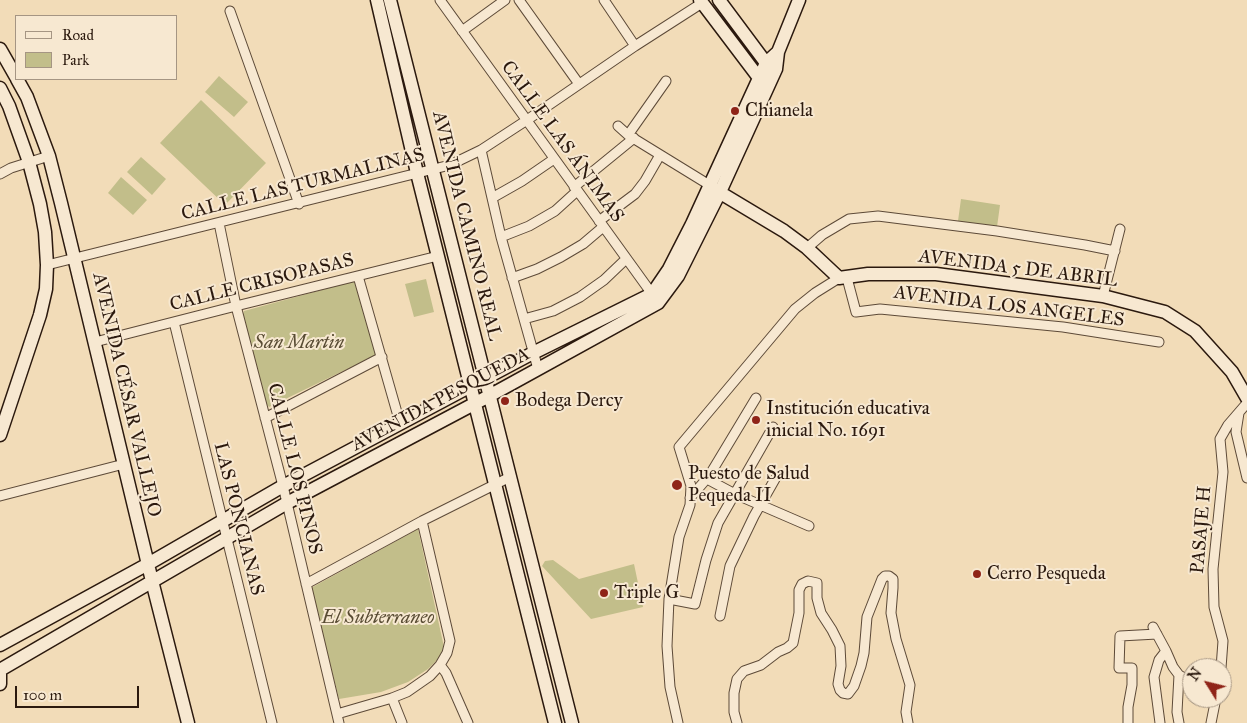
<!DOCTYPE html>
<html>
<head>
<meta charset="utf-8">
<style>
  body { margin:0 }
  #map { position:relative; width:1247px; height:723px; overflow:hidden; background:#f2dcb8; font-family:"IM FELL Great Primer",serif }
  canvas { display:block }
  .legend { position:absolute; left:15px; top:15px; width:162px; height:65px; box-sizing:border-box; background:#f7e8d1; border:1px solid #a59583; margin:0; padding:6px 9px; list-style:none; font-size:15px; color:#2b190e }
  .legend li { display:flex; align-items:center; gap:10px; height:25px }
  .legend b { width:25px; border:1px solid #a59583 }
  .north { position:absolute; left:1182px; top:658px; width:50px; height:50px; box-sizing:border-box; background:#f7e8d1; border:1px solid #a59583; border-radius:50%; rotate:306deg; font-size:14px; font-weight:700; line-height:20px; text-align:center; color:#2b190e }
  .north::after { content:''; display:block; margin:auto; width:18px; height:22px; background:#8f2418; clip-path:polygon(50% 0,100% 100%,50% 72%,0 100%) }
  .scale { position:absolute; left:15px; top:686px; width:124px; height:22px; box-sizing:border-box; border:2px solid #2b190e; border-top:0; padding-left:6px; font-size:15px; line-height:18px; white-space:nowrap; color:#2b190e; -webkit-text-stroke:4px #f7e8d1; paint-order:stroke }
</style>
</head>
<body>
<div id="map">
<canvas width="1247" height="723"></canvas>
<ul class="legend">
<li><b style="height:6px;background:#f7e8d1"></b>Road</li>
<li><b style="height:14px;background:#c2be8a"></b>Park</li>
</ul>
<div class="north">N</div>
<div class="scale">100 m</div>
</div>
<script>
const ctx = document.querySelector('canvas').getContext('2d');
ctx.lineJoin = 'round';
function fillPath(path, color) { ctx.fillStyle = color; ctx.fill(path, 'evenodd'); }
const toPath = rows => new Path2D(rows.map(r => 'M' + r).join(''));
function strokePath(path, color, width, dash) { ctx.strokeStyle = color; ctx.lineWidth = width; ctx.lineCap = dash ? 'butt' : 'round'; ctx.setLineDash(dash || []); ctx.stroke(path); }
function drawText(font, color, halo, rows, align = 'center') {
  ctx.font = font + ' "IM FELL Great Primer",serif'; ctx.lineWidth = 4; ctx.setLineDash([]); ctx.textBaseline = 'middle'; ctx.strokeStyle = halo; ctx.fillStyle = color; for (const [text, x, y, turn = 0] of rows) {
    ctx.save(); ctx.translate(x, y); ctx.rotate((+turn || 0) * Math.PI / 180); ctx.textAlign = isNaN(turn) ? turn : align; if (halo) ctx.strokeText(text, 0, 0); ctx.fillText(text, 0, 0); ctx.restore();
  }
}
const green = toPath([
  [219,76,248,102,234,117,205,92],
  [201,100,266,163,225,205,160,143],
  [141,157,166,179,152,195,127,172],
  [121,177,147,200,133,215,108,193],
  [961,199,1000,205,997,227,958,221],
  [426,279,434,312,414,317,405,284],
  [355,281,378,354,269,407,265,403,243,315,244,311],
  [418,529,444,647,439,658,428,669,408,682,381,692,339,699,311,588],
  [553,560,579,579,634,564,643,607,591,619,542,566,545,561]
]);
const street = toPath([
  [440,0,655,298],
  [519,0,579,84],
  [604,0,635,46],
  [230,11,299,204],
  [462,31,505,0],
  [618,126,628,135,711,186],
  [628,135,666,81],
  [481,150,501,237,538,369],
  [0,174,11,168,49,156],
  [574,187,634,138],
  [492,198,522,181,554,159],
  [599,221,635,194,645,181,660,155],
  [219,223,236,306,283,486,339,723],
  [501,237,529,226,555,211,577,191],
  [807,248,822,235,849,219,878,216,997,231,1085,245,1115,251],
  [47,265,450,165,481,150,527,120,635,46,702,3],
  [358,276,400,423],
  [512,278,537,269,561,257,583,244,603,227],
  [847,278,856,312,880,309,1063,327,1159,342],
  [1103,296,1120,229],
  [524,319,553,311,580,297,604,280,626,259],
  [174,322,272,723],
  [95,342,236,306,438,256],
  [1239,413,1236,432,1247,478],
  [265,418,382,357],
  [707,479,735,494,809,526],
  [0,496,124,464],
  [690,498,709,476,756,398],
  [306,584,422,521,510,477],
  [669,599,695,604,706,560,718,523,773,427],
  [720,616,730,566,754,516,775,479],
  [1153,627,1166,651,1173,667,1179,675,1192,682],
  [440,665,446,673,468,723],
  [1221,668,1223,641,1214,607,1213,569,1223,472,1220,439,1228,425,1247,403],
  [1179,675,1177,712,1179,723],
  [392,698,402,723],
  [337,714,392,698,407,692,430,676,440,665,447,653,450,641,422,521],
  [678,723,670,687,667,646,669,599,679,537,690,505,691,486,679,447,795,309,815,293,839,278],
  [737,723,734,712,734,693,737,679,744,671,761,665,778,652,787,648,793,643,799,613,799,590,802,584,808,581,817,583,817,598,821,613,832,630,840,646,841,666,838,684,840,690,843,693,848,694,854,686,861,666,864,653,867,617,882,579,885,576,889,576,893,579,893,588,891,613,896,639,910,685,906,712,908,723],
  [1128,723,1128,707,1132,685,1132,668,1119,668,1120,636,1157,634],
  [1160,723,1154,677,1159,660,1166,651],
  [1211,723,1216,698]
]);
const secondary = toPath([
  [377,0,417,173,555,723],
  [390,0,572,723],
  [700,0,759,78,765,81],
  [719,0,766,63,772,67],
  [0,49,16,77],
  [17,79,27,97,49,156,61,203,152,581,188,723],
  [0,88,9,106,29,162,40,204,45,232,47,265,46,289,40,315,0,435],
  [714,189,784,231,807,248,839,278,868,274,936,274,1103,296,1165,312,1195,331,1232,372,1247,398],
  [0,645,148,564,283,486,533,353,652,294,669,269,692,224,766,63,778,52],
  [0,670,287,503,489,396,658,303,678,276,720,192,776,69,778,52,799,0],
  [0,672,0,684]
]);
const markers = [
  [735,111,5,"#8f2418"],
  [505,401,5,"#8f2418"],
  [756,420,5,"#8f2418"],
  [677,485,6,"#8f2418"],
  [977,574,5,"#8f2418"],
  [604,593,5,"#8f2418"]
];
const poiNames = [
  ["Chianela",745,111],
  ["Bodega Dercy",515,401],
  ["Institución educativa",766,409],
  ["inicial No. 1691",766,431],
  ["Puesto de Salud",688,474],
  ["Pequeda II",688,496],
  ["Cerro Pesqueda",987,574],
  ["Triple G",614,593]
];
const streetNames = [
  ["CALLE LAS ÁNIMAS",562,142,54],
  ["CALLE LAS TURMALINAS",303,185,-14],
  ["AVENIDA CAMINO REAL",466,226,76],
  ["AVENIDA 5 DE ABRIL",1018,269,7],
  ["CALLE CRISOPASAS",262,283,-14],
  ["AVENIDA LOS ANGELES",1009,307,7],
  ["AVENIDA CÉSAR VALLEJO",126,395,77],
  ["AVENIDA PESQUEDA",441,400,-28],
  ["CALLE LOS PINOS",294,469,76],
  ["LAS PONCIANAS",238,519,76],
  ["PASAJE H",1202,530,-85]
];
const parkNames = [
  ["San Martin",299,343],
  ["El Subterraneo",378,618]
];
fillPath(green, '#c2be8a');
strokePath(street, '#5d4a38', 11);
strokePath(secondary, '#2b190e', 15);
strokePath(street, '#f7e8d1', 9);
strokePath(secondary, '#f7e8d1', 12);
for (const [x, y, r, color] of markers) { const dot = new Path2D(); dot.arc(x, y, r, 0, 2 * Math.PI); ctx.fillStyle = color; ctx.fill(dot); strokePath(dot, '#f7e8d1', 2); }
drawText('19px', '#2b190e', '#f7e8d1', poiNames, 'left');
drawText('19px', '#2b190e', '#f7e8d1', streetNames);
drawText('italic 19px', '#584b33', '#f7e8d1', parkNames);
</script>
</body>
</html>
